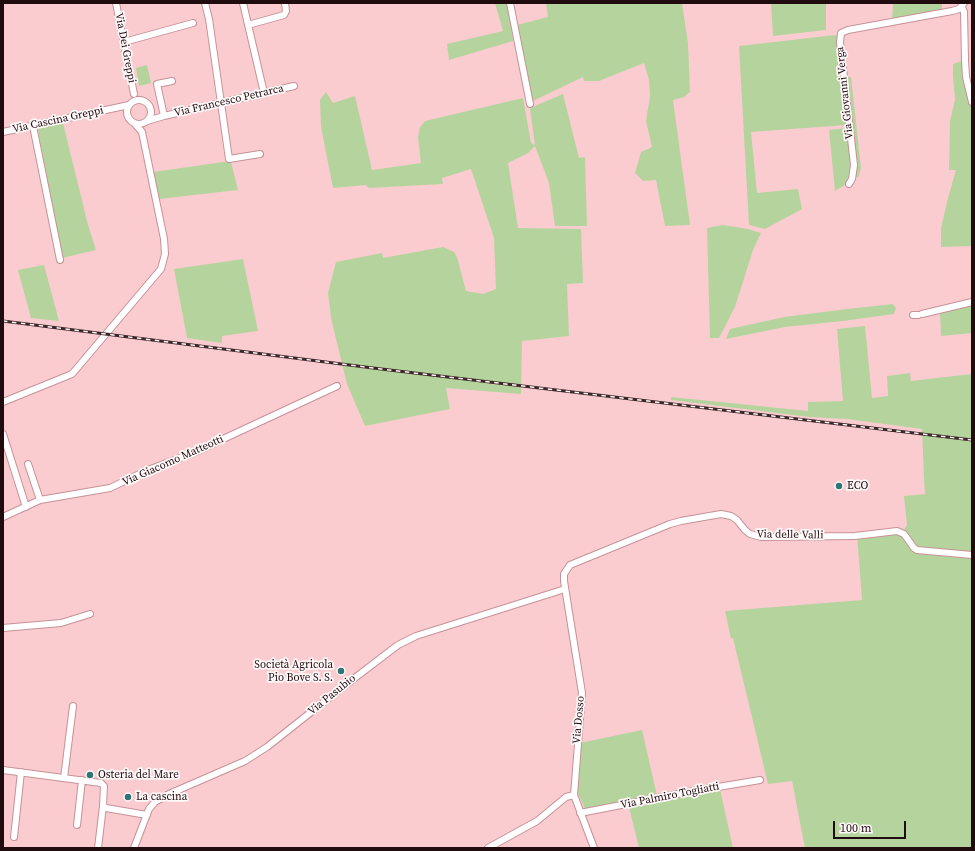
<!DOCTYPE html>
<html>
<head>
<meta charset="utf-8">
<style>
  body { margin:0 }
  #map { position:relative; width:975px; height:851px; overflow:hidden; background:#faccd0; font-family:"Source Serif 4",serif }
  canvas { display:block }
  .frame { position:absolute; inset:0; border:4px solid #200c0f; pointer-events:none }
  .scale { position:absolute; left:833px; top:821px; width:73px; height:18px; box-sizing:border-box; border:2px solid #200c0f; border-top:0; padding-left:5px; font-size:12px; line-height:14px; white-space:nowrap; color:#200c0f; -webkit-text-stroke:3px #fff9f9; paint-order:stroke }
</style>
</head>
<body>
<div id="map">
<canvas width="975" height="851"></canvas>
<div class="frame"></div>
<div class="scale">100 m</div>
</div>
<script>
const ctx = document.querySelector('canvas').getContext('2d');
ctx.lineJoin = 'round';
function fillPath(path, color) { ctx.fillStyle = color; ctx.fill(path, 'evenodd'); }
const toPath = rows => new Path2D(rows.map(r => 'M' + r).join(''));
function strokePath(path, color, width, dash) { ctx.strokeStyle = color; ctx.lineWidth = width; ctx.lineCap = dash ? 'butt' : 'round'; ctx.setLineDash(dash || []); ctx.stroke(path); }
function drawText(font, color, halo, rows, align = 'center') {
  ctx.font = font + ' "Source Serif 4",serif'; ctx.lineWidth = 3.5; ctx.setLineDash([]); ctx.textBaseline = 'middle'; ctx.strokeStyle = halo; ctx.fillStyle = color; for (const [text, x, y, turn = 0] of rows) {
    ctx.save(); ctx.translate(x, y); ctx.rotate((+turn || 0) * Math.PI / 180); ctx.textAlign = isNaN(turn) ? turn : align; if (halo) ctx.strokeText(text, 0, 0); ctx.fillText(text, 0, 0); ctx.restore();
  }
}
const green = toPath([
  [495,3,507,3,513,41,449,60,447,44,503,31],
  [546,3,682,3,688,43,690,92,684,97,673,100,690,225,665,226,656,180,643,181,635,173,641,152,652,147,646,121,650,96,649,80,644,63,599,81,584,81,583,77,533,101,529,98,513,26,548,17],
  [771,3,826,3,826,30,773,36],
  [893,3,942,3,942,11,892,20],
  [835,35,837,36,846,125,751,132,757,193,798,189,802,209,765,229,749,225,739,46],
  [962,61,972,109,972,246,941,247,941,228,948,198,956,170,949,170,950,121,955,100,953,76,953,64],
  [147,65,151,83,139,86,136,68],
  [846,77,851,77,861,168,858,178,856,176],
  [326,92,333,103,355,96,372,170,421,163,418,138,420,127,425,121,523,98,531,143,535,145,530,108,563,94,579,158,585,157,587,226,555,226,549,183,535,146,528,153,508,163,518,228,581,229,583,283,567,284,569,336,522,341,521,394,446,388,450,409,365,426,347,384,331,318,328,293,336,262,382,253,383,258,443,247,454,252,457,257,466,291,483,294,496,289,494,238,471,169,442,178,443,184,369,188,366,185,333,188,321,127,320,100],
  [63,123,88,225,96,250,62,258,38,129],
  [846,128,851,165,850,179,848,183,835,191,829,130],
  [223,162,231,162,238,190,159,199,153,172],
  [723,225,748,229,761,233,753,250,735,307,719,338,710,338,707,228],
  [243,259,258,331,222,336,222,343,187,338,174,269],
  [44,265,59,321,31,318,18,270],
  [893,304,896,308,894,314,843,321,785,327,726,339,730,329,784,317,847,309],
  [972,305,972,333,941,336,940,313],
  [865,326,872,398,888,396,887,376,910,373,911,381,972,374,972,848,805,848,792,781,768,784,733,638,731,639,725,611,862,600,857,534,903,532,907,525,904,496,925,494,924,479,922,429,847,419,809,417,671,400,671,397,808,411,808,402,843,401,837,329],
  [642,730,658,800,720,789,733,848,639,848,628,803,586,811,576,789,580,743]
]);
const minor = toPath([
  [116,3,134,94],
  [205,3,209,19,229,159,260,154],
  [243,3,264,93],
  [510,3,530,104],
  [962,7,964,12,965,60,966,77,972,102],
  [248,25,284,15,286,11,285,3],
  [124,42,193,23],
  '127 112a12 12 0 1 1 24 0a12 12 0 1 1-24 0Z',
  [164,116,157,84,172,81],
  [147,121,164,116,294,86],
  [33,126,60,260],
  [3,132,129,105],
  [849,184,852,179,854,165,840,42,841,33,848,30,952,11,959,9,964,3],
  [922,314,972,302],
  [913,315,918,315],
  [3,402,72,374,161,269,165,254,164,239,142,132,135,124],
  [3,434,26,507],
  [28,464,40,500],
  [3,517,40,500,110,488,148,470,193,453,337,386],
  [3,628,61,623,90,614],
  [3,770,101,783,104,786,103,806,98,848],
  [64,778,73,706],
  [103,806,106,808,147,815],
  [580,813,688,792,760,780],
  [77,825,82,780],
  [14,837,21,772],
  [134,848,149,809,155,802,169,794,245,761,267,747,339,690,398,645,416,636,565,589],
  [488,848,537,821,566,797,574,795],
  [594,848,574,795,582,693,564,581,564,574,570,565,670,524,681,521,721,514,731,516,737,520,745,530,750,534,761,537,855,536,897,531,904,534,914,548,917,550,972,555]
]);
const rail = toPath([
  [3,321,373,368,972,440]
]);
const markers = [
  [839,486,4,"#2d7674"],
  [341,671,4,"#2d7674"],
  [90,775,4,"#2d7674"],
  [128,797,4,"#2d7674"]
];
const streetNames = [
  ["Via Dei Greppi",125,48,79],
  ["Via Giovanni Verga",845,93,-96],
  ["Via Francesco Petrarca",229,101,-13],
  ["Via Cascina Greppi",58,120,-12],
  ["Via Giacomo Matteotti",173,461,-24],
  ["Via delle Valli",790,535,1],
  ["Via Pasubio",332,695,-39],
  ["Via Dosso",579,720,-85],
  ["Via Palmiro Togliatti",670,796,-11]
];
const poiNames = [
  ["ECO",847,486],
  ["Società Agricola",333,665,"right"],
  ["Pio Bove S. S.",333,678,"right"],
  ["Osteria del Mare",98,775],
  ["La cascina",136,797]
];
fillPath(green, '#b5d49d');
strokePath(minor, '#c79197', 8);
strokePath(minor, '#fff', 6);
strokePath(rail, '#3d2528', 3);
strokePath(rail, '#fff9f9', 1.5, [4.5]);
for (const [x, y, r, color] of markers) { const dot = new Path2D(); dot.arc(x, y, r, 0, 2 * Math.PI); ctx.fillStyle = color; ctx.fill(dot); strokePath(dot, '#fff9f9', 1.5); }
drawText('11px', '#200c0f', '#fff9f9', streetNames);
drawText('11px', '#200c0f', '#fff9f9', poiNames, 'left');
</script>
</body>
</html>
